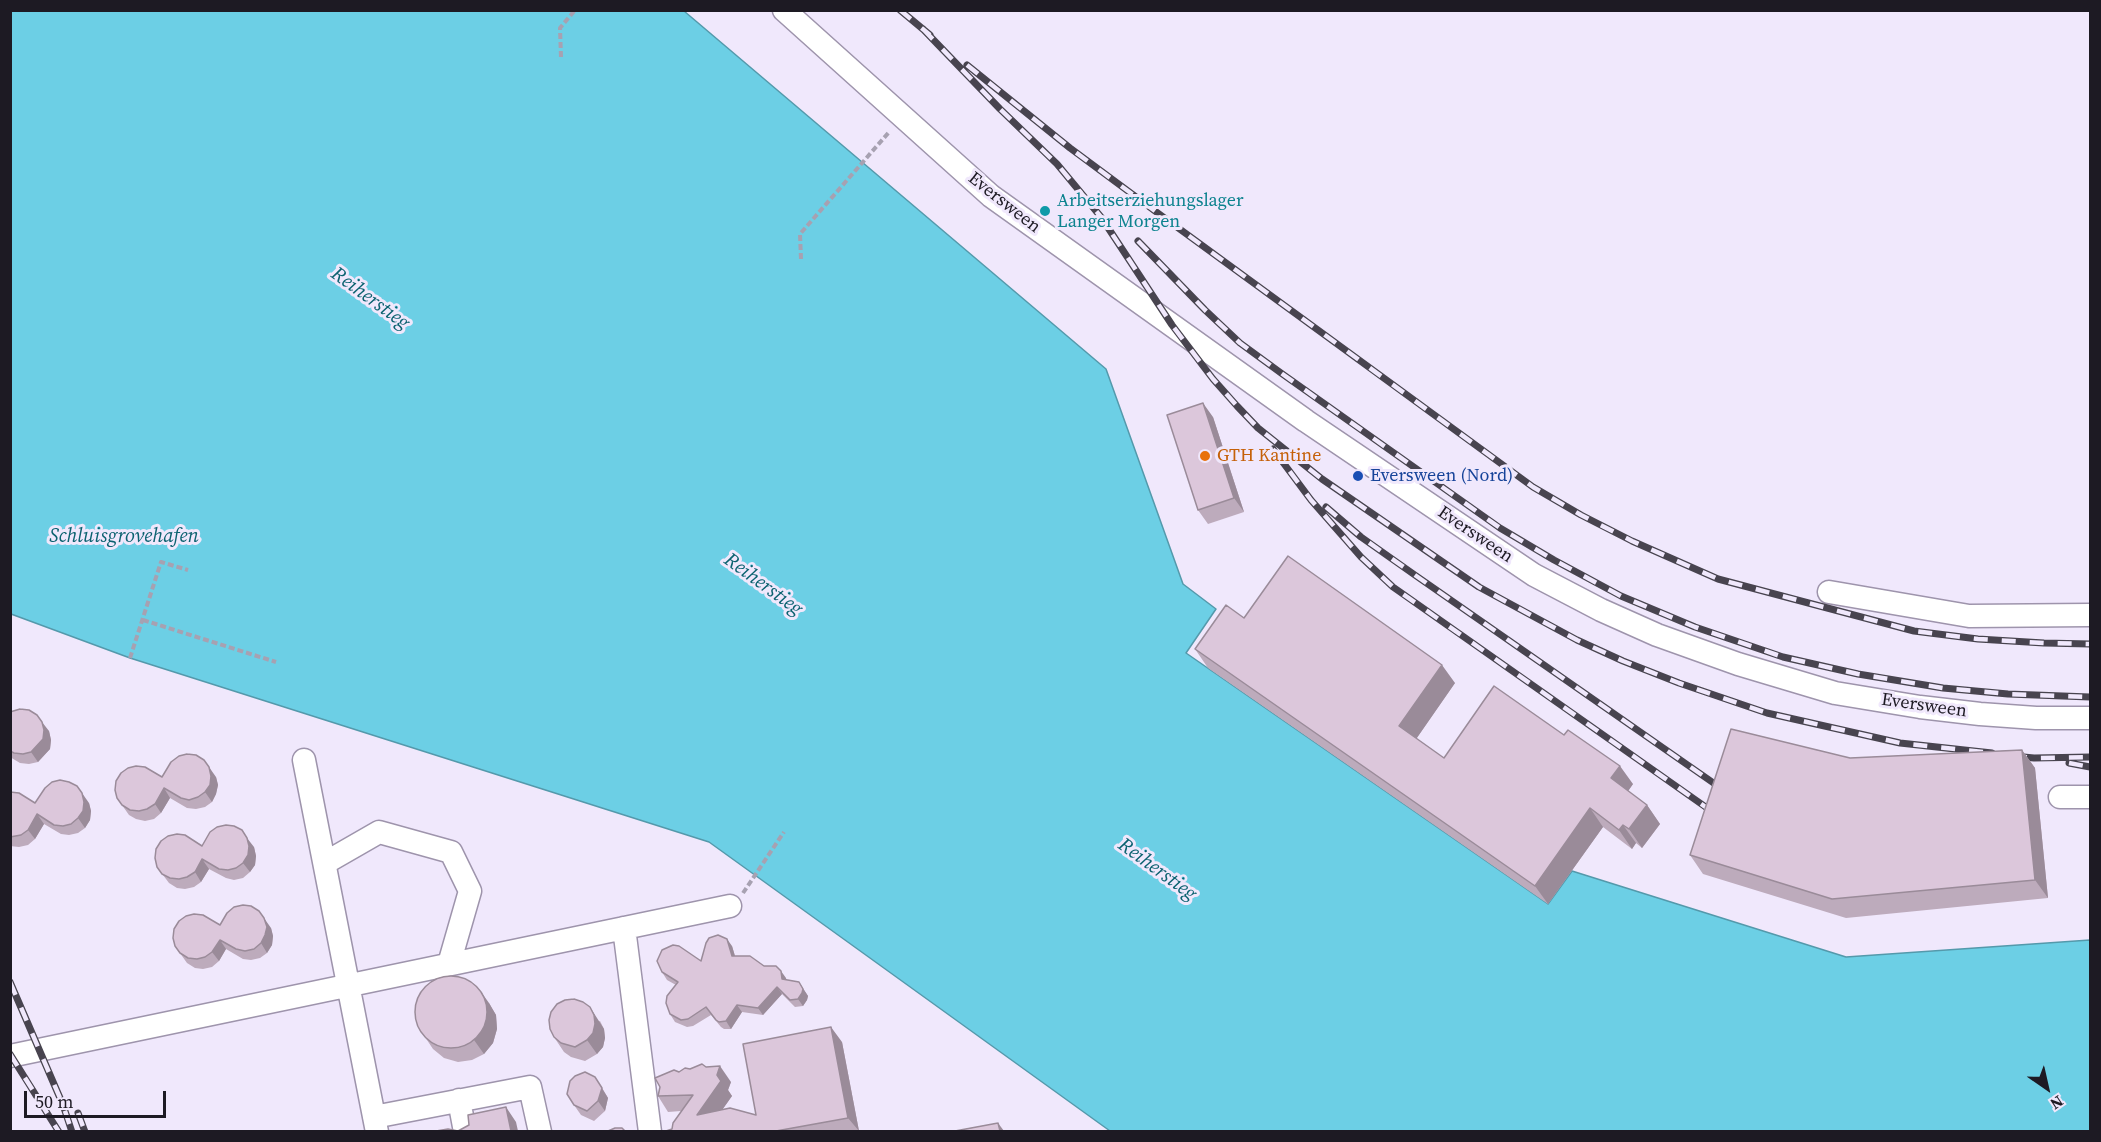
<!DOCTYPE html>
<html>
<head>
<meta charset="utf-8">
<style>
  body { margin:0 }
  #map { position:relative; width:2101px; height:1142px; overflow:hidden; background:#f0e8fc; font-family:"Source Serif 4",serif }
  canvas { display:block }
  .frame { position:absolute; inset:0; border:12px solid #1d1a23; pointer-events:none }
  .north { position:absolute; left:2017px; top:1058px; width:60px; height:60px; -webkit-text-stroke:4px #f0e8fc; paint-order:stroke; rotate:146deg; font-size:16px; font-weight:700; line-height:24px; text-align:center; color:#1d1a23 }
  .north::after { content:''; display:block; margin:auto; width:21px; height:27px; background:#1d1a23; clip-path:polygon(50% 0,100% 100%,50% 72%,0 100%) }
  .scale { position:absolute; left:24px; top:1091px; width:142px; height:27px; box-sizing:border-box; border:3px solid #1d1a23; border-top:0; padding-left:8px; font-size:18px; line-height:21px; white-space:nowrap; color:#1d1a23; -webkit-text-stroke:4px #f0e8fc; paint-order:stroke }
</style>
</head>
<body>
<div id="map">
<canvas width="2101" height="1142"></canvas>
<div class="frame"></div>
<div class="north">N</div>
<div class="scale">50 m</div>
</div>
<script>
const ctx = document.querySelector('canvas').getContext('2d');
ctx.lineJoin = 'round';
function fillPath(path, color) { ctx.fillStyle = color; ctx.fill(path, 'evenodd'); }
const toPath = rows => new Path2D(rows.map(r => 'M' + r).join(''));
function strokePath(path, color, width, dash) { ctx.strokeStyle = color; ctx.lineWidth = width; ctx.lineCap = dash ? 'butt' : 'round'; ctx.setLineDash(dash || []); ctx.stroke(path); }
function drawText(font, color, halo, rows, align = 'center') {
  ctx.font = font + ' "Source Serif 4",serif'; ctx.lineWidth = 6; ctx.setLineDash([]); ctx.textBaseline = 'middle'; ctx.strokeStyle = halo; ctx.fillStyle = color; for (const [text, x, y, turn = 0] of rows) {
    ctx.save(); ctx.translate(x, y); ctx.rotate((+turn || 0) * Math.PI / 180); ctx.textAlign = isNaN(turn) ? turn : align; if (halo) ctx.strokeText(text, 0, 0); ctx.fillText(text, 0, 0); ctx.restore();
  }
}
const water = toPath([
  [10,11,684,11,1106,369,1183,584,1216,609,1186,653,1548,904,1572,871,1846,957,2090,940,2090,1131,1110,1131,709,842,130,658,11,614,10,11]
]);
const path = toPath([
  [561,57,560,28,575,10],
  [801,259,800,234,890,131],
  [143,620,276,662],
  [130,658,161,562,188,570],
  [743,893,784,832]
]);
const minor = toPath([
  [784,10,991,196,1306,421,1534,575,1601,610,1657,635,1738,664,1835,693,1920,707,1980,714,2036,718,2090,718],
  [1829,592,1969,616,2090,615],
  [304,760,377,1132],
  [2060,797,2090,797],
  [325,863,379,832,451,852,470,891,449,964],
  [624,928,650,1132],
  [10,1056,730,906],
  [459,1100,465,1132],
  [374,1117,530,1087,540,1132]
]);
const rail = toPath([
  [900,10,930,35],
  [923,29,1000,109,1057,164,1101,217,1172,325,1213,379,1237,406,1258,428,1322,479,1479,587,1577,640,1623,661,1679,683,1767,713,1900,743,1992,753],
  [967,65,1070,148,1155,211,1533,487,1581,515,1632,541,1718,579,1914,631,1978,639,2044,643,2090,644],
  [1138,241,1205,310,1240,343,1281,373,1500,528,1554,560,1621,596,1695,627,1783,657,1858,674,1943,688,2008,694,2090,697],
  [1273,449,1311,500,1361,557,1393,587,1717,815],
  [1326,507,1361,537,1412,573,1725,791],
  [2013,756,2034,758,2090,757],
  [2069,763,2090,767],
  [10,982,63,1105,72,1132],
  [10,1054,59,1132],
  [78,1113,85,1132]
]);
const wall = toPath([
  [1213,417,1244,512,1208,524,1198,510],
  [1244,618,1455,683,1416,739,1444,758,1633,784,1628,791,1647,805,1660,824,1642,848,1636,843,1632,849,1603,827,1548,904,1208,668,1195,649],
  [10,712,49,731,51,740,50,749,38,762,29,764,20,763,10,757],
  [2022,750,2035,768,2048,898,1846,918,1703,874,1690,855,1850,758],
  [162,777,216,777,218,785,216,794,212,802,205,807,196,809,187,808,170,798,161,813,154,819,145,821,136,819,129,815,117,798],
  [10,792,35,803,89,803,91,811,90,820,85,828,78,833,69,835,61,834,44,824,35,839,28,845,19,847,10,846],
  [202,846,254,847,256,856,255,865,250,872,243,878,234,880,226,878,209,869,201,882,194,887,185,889,177,888,169,883,157,867],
  [220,925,271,928,273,936,272,945,267,953,260,958,251,960,243,959,226,949,219,961,212,967,203,969,195,968,187,963,175,946],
  [732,946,735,956,764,966,804,990,808,996,807,1000,803,1006,795,1007,782,994,763,1015,742,1012,731,1029,724,1029,721,1027,711,1015,693,1026,687,1027,675,1022,670,1014,676,985,667,980,662,972,701,961],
  [489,1003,496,1015,497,1029,493,1043,484,1054,472,1060,458,1062,444,1058,433,1049,423,1034],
  [600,1021,604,1029,605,1038,603,1047,597,1054,585,1061,571,1057,564,1052,554,1037],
  [842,1042,859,1131,666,1131,672,1129,681,1111,668,1112,658,1096,731,1082,728,1090,732,1096,722,1110,756,1115],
  [601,1086,608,1098,605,1111,594,1121,581,1115,574,1105]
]);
const shadedWall = toPath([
  [1203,403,1213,417,1244,512,1234,498],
  [1442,665,1455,683,1412,745,1399,726],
  [42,722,49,731,51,740,50,749,38,762,31,752],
  [2022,750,2035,768,2048,898,2035,880],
  [1620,766,1633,784,1624,797,1611,778],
  [209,767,216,777,218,785,216,794,212,802,205,792],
  [164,788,170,798,161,813,155,804],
  [82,793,89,803,91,811,90,820,85,828,78,818],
  [1647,805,1660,824,1642,848,1629,829],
  [1590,808,1603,827,1548,904,1535,886],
  [37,814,44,824,35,839,28,830],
  [1623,825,1636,843,1632,849,1619,830],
  [247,838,254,847,256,856,255,865,250,872,243,863],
  [202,859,209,869,201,882,195,872],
  [264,918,271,928,273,936,272,945,267,953,261,943],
  [727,939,732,946,737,963,732,956],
  [220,940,226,949,219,961,212,952],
  [781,971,786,978,788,987,782,979],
  [799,982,808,996,807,1000,803,1006,798,999],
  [777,987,782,994,763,1015,758,1008],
  [479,989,489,1003,496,1015,497,1029,493,1043,484,1054,474,1040],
  [737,1005,742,1012,731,1029,726,1021],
  [590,1007,604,1029,605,1038,603,1047,597,1054,587,1040],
  [831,1027,842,1042,859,1131,848,1118],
  [720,1066,731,1082,728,1090,732,1096,708,1130,697,1115,717,1075],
  [595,1077,608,1098,605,1111,598,1101],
  [506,1107,516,1122,518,1131,511,1131],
  [998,1123,1004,1131,1000,1131]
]);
const building = toPath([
  [1203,403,1234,498,1198,510,1167,415,1203,403],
  [1288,556,1442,665,1399,726,1444,758,1494,686,1564,735,1568,730,1620,766,1611,778,1647,805,1629,829,1623,825,1619,830,1590,808,1535,886,1195,649,1226,605,1244,618,1288,556],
  [20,709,29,710,37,715,42,722,44,730,43,739,31,752,23,754,14,753,10,751,10,712,20,709],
  [1731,729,1850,758,2022,750,2035,880,1832,899,1690,855,1731,729],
  [187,754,196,755,204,760,209,767,211,776,210,785,205,792,198,797,189,800,181,798,164,788,155,804,147,809,139,811,130,810,122,805,117,798,115,790,116,781,121,773,128,768,136,766,145,767,162,777,171,762,179,756,187,754],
  [60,780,69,782,77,786,82,793,84,802,83,811,78,818,71,824,63,826,54,825,37,814,28,830,21,835,10,837,10,792,19,793,35,803,45,788,52,782,60,780],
  [226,825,234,826,242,830,247,838,249,846,248,855,243,863,236,868,228,870,219,869,202,859,195,872,187,877,179,879,170,878,162,874,157,867,155,858,156,849,161,841,168,836,177,834,185,835,202,846,210,832,217,827,226,825],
  [243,905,251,906,259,911,264,918,267,927,265,935,261,943,254,949,245,951,236,949,220,940,212,952,205,957,197,959,188,958,180,953,175,946,173,938,174,929,179,921,186,916,194,914,203,915,220,925,227,913,234,907,243,905],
  [718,935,727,939,732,956,750,956,764,966,776,966,781,971,782,979,799,982,803,989,802,993,798,999,790,1000,777,987,758,1008,737,1005,726,1021,719,1022,716,1020,706,1007,688,1019,681,1020,670,1014,666,1003,667,996,678,982,662,972,657,961,662,950,673,945,679,946,701,961,706,943,709,938,718,935],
  '415 1012a36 36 0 1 1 72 0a36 36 0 1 1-72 0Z',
  [574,999,583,1002,590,1007,594,1015,595,1024,593,1033,587,1040,575,1047,561,1043,554,1037,550,1029,549,1020,551,1012,557,1004,565,1000,574,999],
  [831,1027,848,1118,776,1131,666,1131,672,1129,673,1123,693,1095,658,1096,660,1087,655,1078,674,1070,679,1072,685,1068,690,1069,702,1064,706,1067,720,1066,717,1075,721,1081,697,1115,730,1108,756,1115,743,1044,831,1027],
  [585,1072,595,1077,602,1088,598,1101,587,1111,574,1105,567,1094,570,1081,575,1076,585,1072],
  [506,1107,511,1131,436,1131,448,1129,458,1131,469,1125,468,1115,506,1107],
  [998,1123,1000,1131,955,1131,998,1123],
  [615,1128,622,1128,625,1131,608,1131,615,1128]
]);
const markers = [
  [1045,211,6,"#0f9aa8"],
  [1205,456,6,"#e8710a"],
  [1358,476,6,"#1a4fb4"]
];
const cultureNames = [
  ["Arbeitserziehungslager",1057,201],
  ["Langer Morgen",1057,222]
];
const streetNames = [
  ["Eversween",1004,203,38],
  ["Eversween",1475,535,34],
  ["Eversween",1924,706,8]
];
const foodNames = [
  ["GTH Kantine",1217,456]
];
const transitNames = [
  ["Eversween (Nord)",1370,476]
];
const waterNames = [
  ["Reiherstieg",370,299,36],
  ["Schluisgrovehafen",124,537],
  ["Reiherstieg",763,585,36],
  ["Reiherstieg",1157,870,36]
];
fillPath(water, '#6ccfe5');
strokePath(water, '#5499ab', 1.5);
strokePath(minor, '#9e94ac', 25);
strokePath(path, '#a7a1b1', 4, [6, 3]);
strokePath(minor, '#fff', 22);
strokePath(rail, '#48444f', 7);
strokePath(rail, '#f0e8fc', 4.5, [14]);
fillPath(wall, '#bdabbc');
fillPath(shadedWall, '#9a8b99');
fillPath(building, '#dcc7db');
strokePath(building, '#9a8b99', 1.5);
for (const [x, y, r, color] of markers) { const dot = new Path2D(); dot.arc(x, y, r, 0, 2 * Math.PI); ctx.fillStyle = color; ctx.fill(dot); strokePath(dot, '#f0e8fc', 2); }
drawText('18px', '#0d838f', '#f0e8fc', cultureNames, 'left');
drawText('18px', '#1d1a23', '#f0e8fc', streetNames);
drawText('18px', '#c56008', '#f0e8fc', foodNames, 'left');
drawText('18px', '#164399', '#f0e8fc', transitNames, 'left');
drawText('italic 20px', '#0b6270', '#f0e8fc', waterNames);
</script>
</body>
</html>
